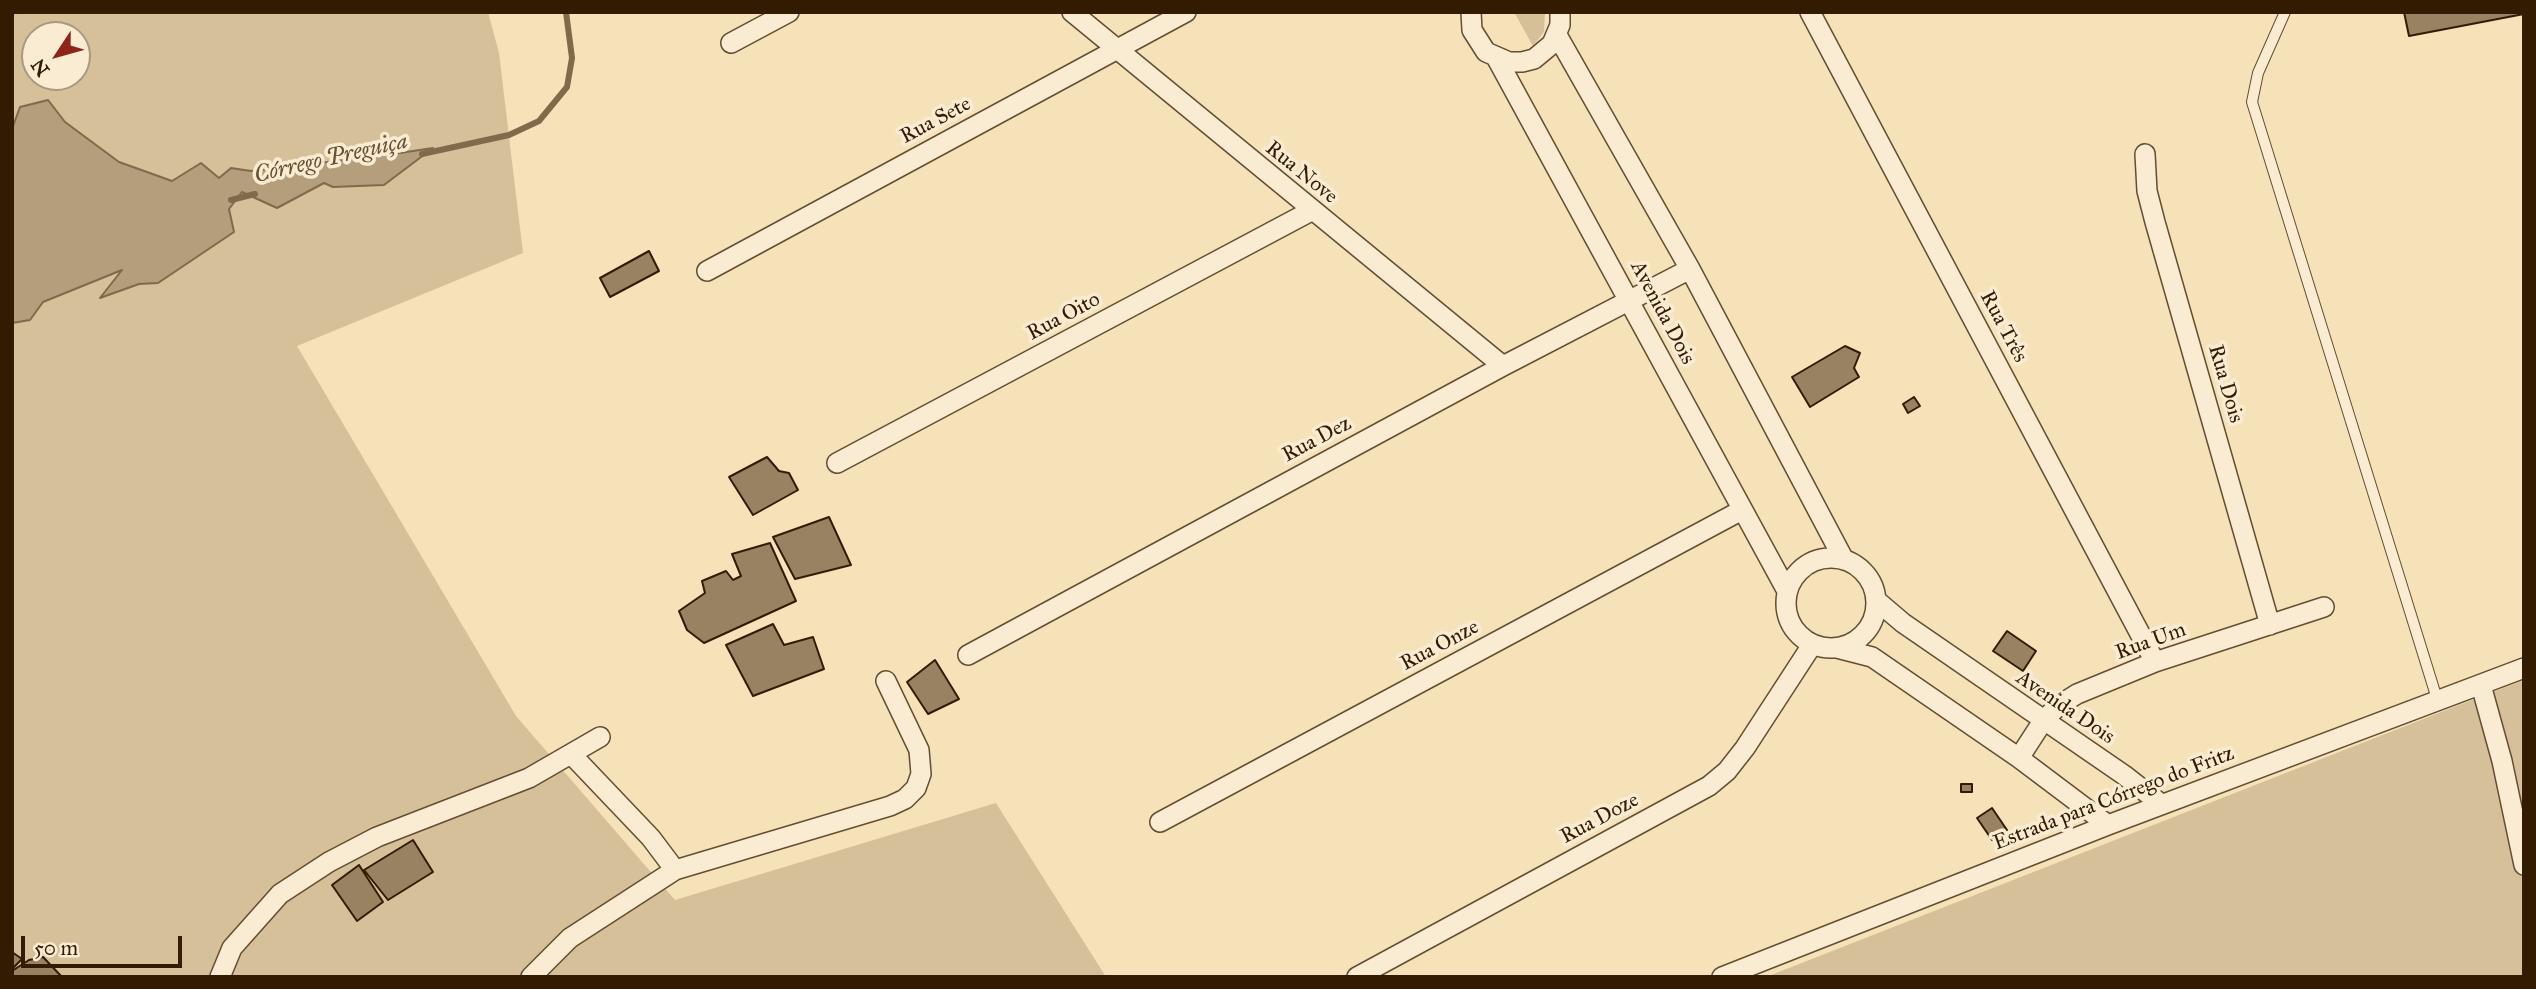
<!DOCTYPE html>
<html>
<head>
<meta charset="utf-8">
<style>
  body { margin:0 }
  #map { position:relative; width:2536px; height:989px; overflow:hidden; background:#f6e2b9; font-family:"IM FELL Great Primer",serif }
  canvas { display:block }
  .frame { position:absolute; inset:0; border:14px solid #331b02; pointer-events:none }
  .north { position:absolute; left:21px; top:21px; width:70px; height:70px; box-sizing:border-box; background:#f9ecd2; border:2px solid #aa987f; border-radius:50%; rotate:234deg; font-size:19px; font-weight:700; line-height:28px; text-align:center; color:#331b02 }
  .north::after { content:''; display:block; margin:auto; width:24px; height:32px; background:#8f2418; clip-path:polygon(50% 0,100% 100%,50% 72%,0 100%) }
  .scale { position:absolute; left:21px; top:936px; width:161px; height:32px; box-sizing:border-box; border:4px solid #331b02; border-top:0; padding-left:9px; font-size:21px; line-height:24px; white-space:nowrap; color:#331b02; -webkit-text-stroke:5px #f9ecd2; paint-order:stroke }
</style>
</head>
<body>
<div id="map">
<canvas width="2536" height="989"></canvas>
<div class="frame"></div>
<div class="north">N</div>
<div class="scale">50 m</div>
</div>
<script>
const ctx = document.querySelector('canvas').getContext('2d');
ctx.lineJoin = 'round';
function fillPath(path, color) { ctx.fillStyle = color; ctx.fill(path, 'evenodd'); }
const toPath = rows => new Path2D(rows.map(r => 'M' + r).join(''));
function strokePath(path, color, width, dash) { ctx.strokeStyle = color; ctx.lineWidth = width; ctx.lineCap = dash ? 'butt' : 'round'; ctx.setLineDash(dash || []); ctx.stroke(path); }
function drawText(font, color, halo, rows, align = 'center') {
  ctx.font = font + ' "IM FELL Great Primer",serif'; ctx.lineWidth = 7; ctx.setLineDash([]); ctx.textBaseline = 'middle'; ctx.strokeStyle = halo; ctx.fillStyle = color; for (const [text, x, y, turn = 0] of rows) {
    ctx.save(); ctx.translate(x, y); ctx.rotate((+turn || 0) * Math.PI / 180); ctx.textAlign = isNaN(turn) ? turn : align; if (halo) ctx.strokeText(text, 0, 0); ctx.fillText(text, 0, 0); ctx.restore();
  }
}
const green = toPath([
  [12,12,488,12,499,53,523,253,297,346,516,716,675,900,996,803,1106,977,12,977],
  [35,35,77,35,77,77,35,77],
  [1514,12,1545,12,1544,32,1533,46],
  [2524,680,2524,977,1766,977,2459,705]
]);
const water = toPath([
  [48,100,65,122,119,162,172,181,201,163,219,178,231,168,251,171,345,160,372,144,386,155,433,148,384,185,333,187,324,183,277,208,242,192,229,209,234,232,158,283,139,284,100,298,122,270,43,302,30,320,12,323,12,129,20,107,48,100]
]);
const stream = toPath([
  [422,154,509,135,539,121,567,87,572,58,566,12],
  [231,200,255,194]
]);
const building = toPath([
  [2404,12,2524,12,2524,14,2409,36,2404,12],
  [649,251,659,271,610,297,600,278,649,251],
  [1845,346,1860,353,1854,368,1859,377,1810,407,1792,377,1845,346],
  [1914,397,1920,406,1908,413,1903,404,1914,397],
  [767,457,779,471,789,473,798,490,753,515,729,477,767,457],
  [829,517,851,565,795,579,773,537,829,517],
  [770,543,796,601,704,643,687,630,679,611,705,593,702,581,726,571,733,580,741,576,732,554,770,543],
  [773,624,784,645,813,637,824,669,753,696,726,645,773,624],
  [2007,631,2036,651,2023,671,1993,651,2007,631],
  [935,660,959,699,928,714,907,682,935,660],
  [1961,784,1972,784,1972,792,1961,792,1961,784],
  [1992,808,2007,830,1992,840,1977,818,1992,808],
  [413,840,433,872,388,900,364,870,413,840],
  [359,865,383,902,357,921,332,885,359,865],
  [12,952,22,959,12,969,12,952],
  [43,957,62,977,12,977,12,971,29,960,43,957]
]);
const lane = toPath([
  [2285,12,2258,73,2252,102,2438,702]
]);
const street = toPath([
  [1072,12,1503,366],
  [1471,12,1472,30,1486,52,1509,62,1522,62,1534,59,1552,44,1560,25,1560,12],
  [1810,12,2155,662],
  [1557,35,1690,269,1844,560],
  [731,43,789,12],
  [1497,59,1787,591],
  [2145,154,2147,191,2155,222,2270,625],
  [707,271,1186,12],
  [837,463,1311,211],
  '1786 603a45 45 0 1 1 90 0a45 45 0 1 1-90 0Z',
  [1876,600,1903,623,2124,775,2161,804],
  [1837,648,1872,657,2019,758,2108,825],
  [968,655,1503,366,1690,269],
  [2481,685,2502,761,2524,865],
  [572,755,651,838,675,870],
  [2019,758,2043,721,2058,706,2077,694,2155,662,2324,607],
  [1160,822,1742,510],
  [220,977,232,948,280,894,329,862,377,837,529,778,600,737],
  [531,977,570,938,675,870,890,806,905,799,916,788,921,774,919,750,886,681],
  [1357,977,1709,786,1727,771,1745,748,1812,645],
  [1722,977,2108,825,2524,668]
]);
const streetNames = [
  ["Rua Sete",936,121,-28],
  ["Rua Nove",1301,173,39],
  ["Avenida Dois",1662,313,62],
  ["Rua Oito",1064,317,-28],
  ["Rua Três",2003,327,62],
  ["Rua Dois",2225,384,74],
  ["Rua Dez",1317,440,-28],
  ["Rua Um",2151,642,-20],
  ["Rua Onze",1440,646,-28],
  ["Avenida Dois",2065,708,34],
  ["Estrada para Córrego do Fritz",2114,799,-21],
  ["Rua Doze",1600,819,-28]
];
const waterNames = [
  ["Córrego Preguiça",331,159,-13]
];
fillPath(green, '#d5c09a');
fillPath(water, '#b49e7b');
strokePath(water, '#806a4b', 2);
strokePath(stream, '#806a4b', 6);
fillPath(building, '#988261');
strokePath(building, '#331b02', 2);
strokePath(lane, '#644d30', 12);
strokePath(street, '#644d30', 22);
strokePath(lane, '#f9ecd2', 10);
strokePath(street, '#f9ecd2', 19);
drawText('21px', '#331b02', '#f9ecd2', streetNames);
drawText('italic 23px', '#674f32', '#f9ecd2', waterNames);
</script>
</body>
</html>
